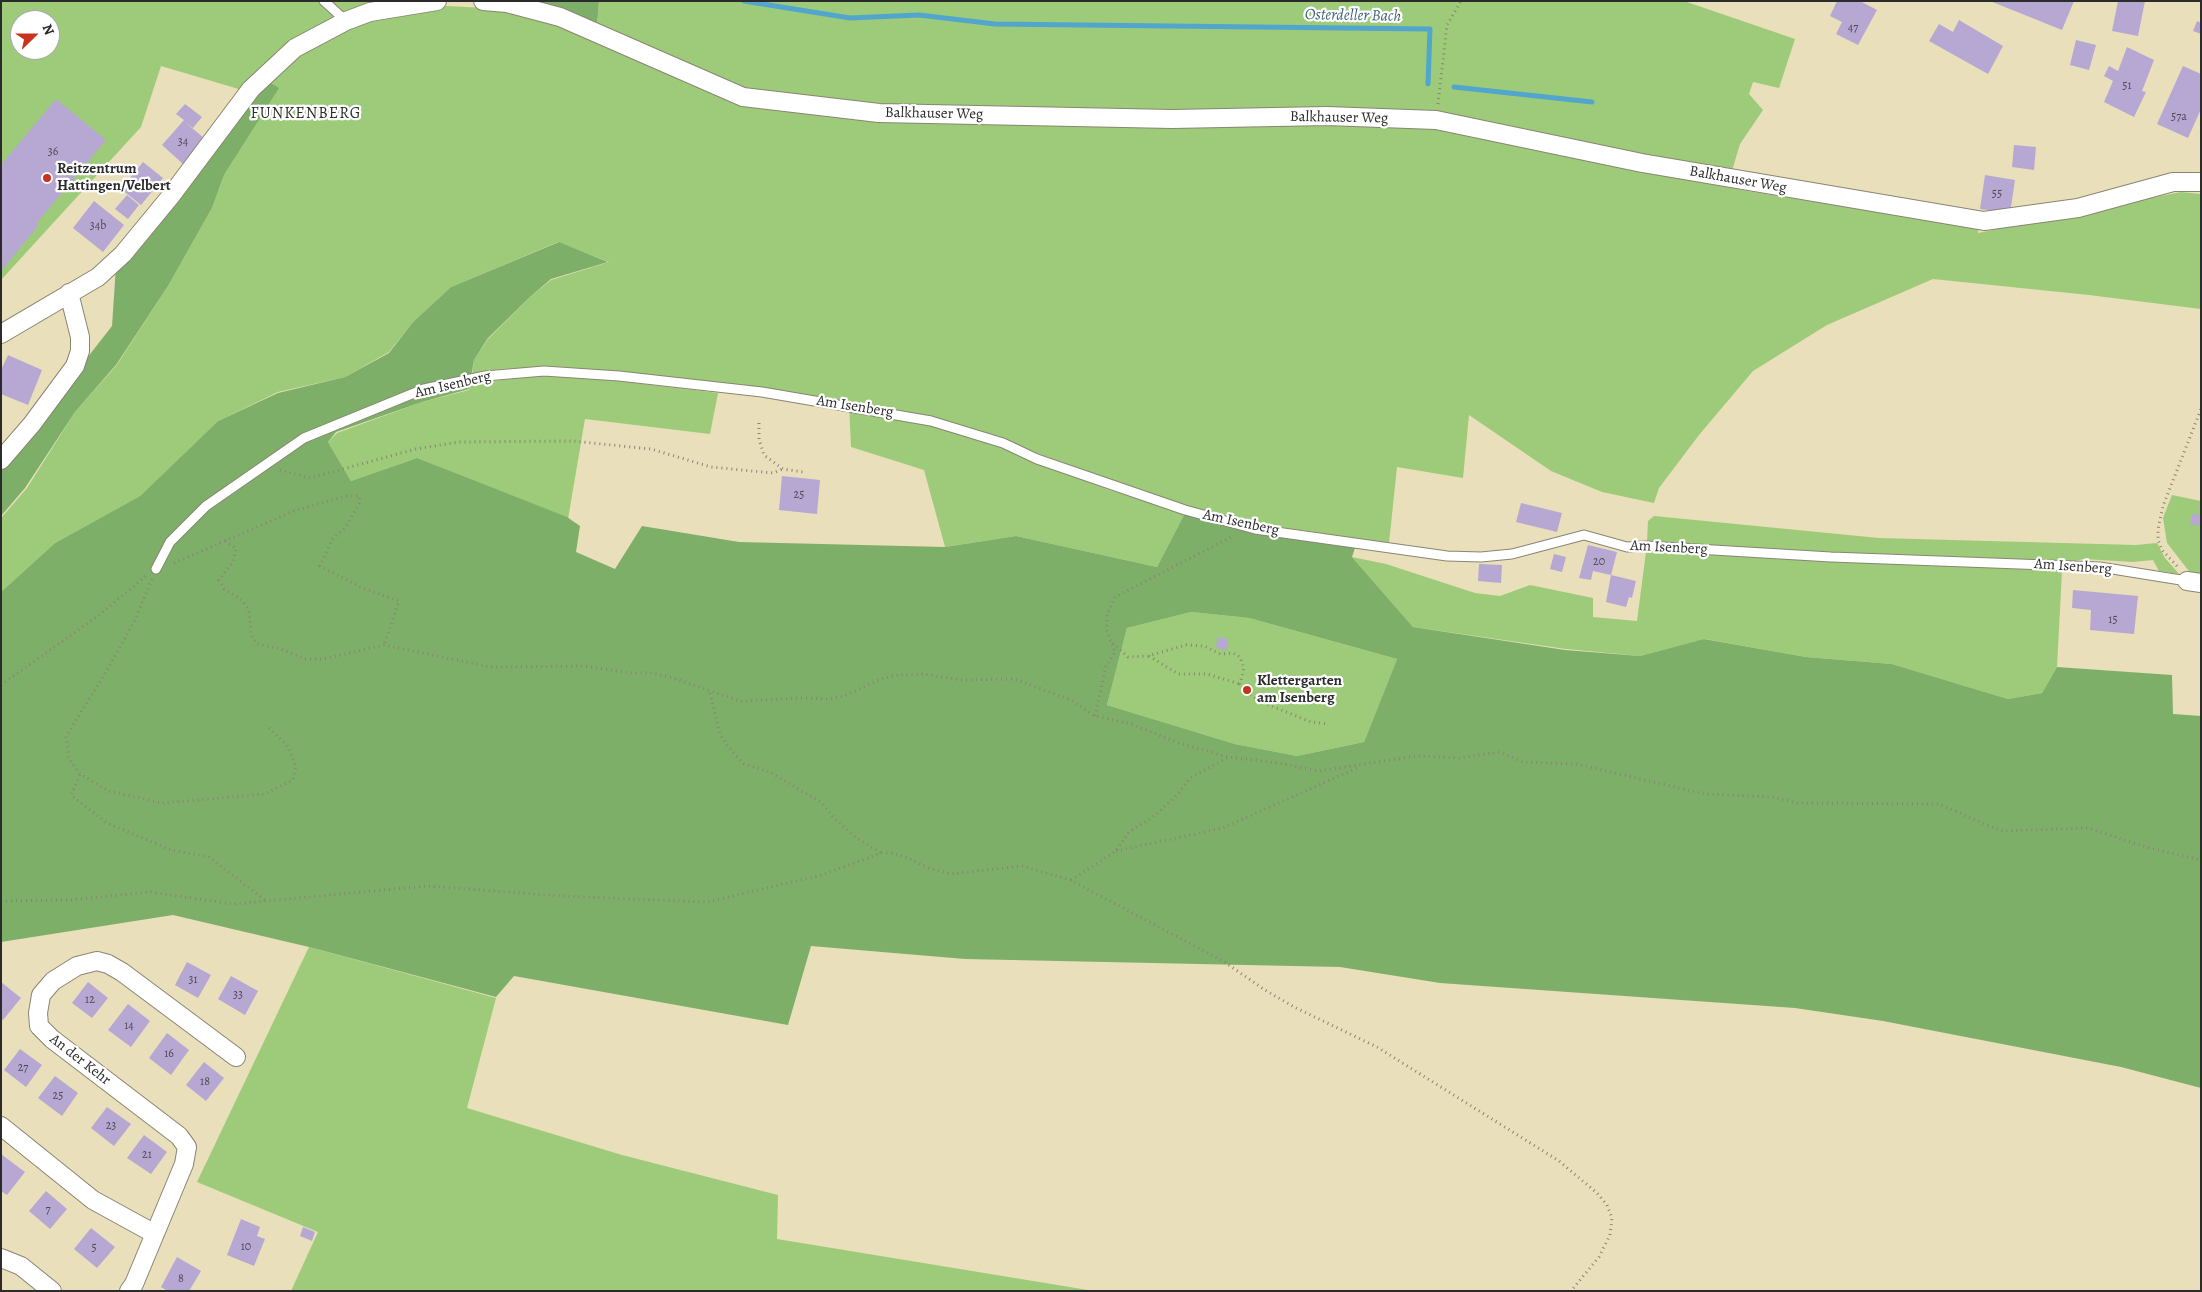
<!DOCTYPE html>
<html>
<head>
<meta charset="utf-8">
<style>
  body { margin:0 }
  #map { position:relative; width:2202px; height:1292px; overflow:hidden; background:#e9dfbb; font-family:Alegreya,serif }
  canvas { display:block }
  .frame { position:absolute; inset:0; border:2px solid #2b2b2b; pointer-events:none }
  .north { position:absolute; left:10px; top:10px; width:50px; height:50px; box-sizing:border-box; background:#fff; border:1px solid #aaa; border-radius:50%; rotate:68deg; font-size:14px; font-weight:700; line-height:20px; text-align:center; color:#2b2b2b }
  .north::after { content:''; display:block; margin:auto; width:18px; height:22px; background:#c8321e; clip-path:polygon(50% 0,100% 100%,50% 72%,0 100%) }
</style>
</head>
<body>
<div id="map">
<canvas width="2202" height="1292"></canvas>
<div class="frame"></div>
<div class="north">N</div>
</div>
<script>
const ctx = document.querySelector('canvas').getContext('2d');
ctx.lineJoin = 'round';
function fillPath(path, color) { ctx.fillStyle = color; ctx.fill(path, 'evenodd'); }
const toPath = rows => new Path2D(rows.map(r => 'M' + r).join(''));
function strokePath(path, color, width, dash) { ctx.strokeStyle = color; ctx.lineWidth = width; ctx.lineCap = dash ? 'butt' : 'round'; ctx.setLineDash(dash || []); ctx.stroke(path); }
function drawText(font, color, halo, rows, align = 'center') {
  ctx.font = font + ' Alegreya,serif'; ctx.lineWidth = 4.5; ctx.setLineDash([]); ctx.textBaseline = 'middle'; ctx.strokeStyle = halo; ctx.fillStyle = color; for (const [text, x, y, turn = 0] of rows) {
    ctx.save(); ctx.translate(x, y); ctx.rotate((+turn || 0) * Math.PI / 180); ctx.textAlign = isNaN(turn) ? turn : align; if (halo) ctx.strokeText(text, 0, 0); ctx.fillText(text, 0, 0); ctx.restore();
  }
}
const green = toPath([
  [1,1,404,1,357,9,242,90,161,66,141,127,1,280],
  [20,20,50,20,50,50,20,50],
  [599,1,1684,1,1795,39,1779,88,1753,82,1749,94,1763,110,1740,144,1731,174,1435,113,1172,112,1092,108,880,108,745,91,597,26],
  [447,6,505,9,563,27,740,102,1434,128,1747,191,1916,218,1979,225,1978,233,2181,192,2201,194,2201,309,2089,295,1933,279,1827,325,1753,371,1699,435,1659,488,1654,503,1602,492,1551,471,1469,415,1463,478,1397,467,1389,543,1258,524,1185,506,944,420,944,428,1001,446,1109,490,1185,513,1157,567,1016,536,945,547,924,470,851,447,849,403,544,367,500,369,472,376,474,360,488,339,531,296,551,280,609,262,558,242,451,287,413,322,389,352,345,377,278,392,218,421,140,496,55,543,1,592,1,518,27,488,75,412,116,366,168,286,212,208,224,175,278,88,269,81,300,53,360,23,397,12],
  [544,375,619,381,718,393,710,434,585,419,568,519,417,458,351,481,328,442,337,433,422,402,469,390,470,384],
  [2172,495,2201,501,2201,577,2192,575,2167,543,2163,518],
  [1654,516,1879,538,2136,545,2157,543,2165,558,2179,574,2159,571,2153,560,2133,562,2084,559,2074,561,1831,552,1647,542,1648,521],
  [1646,552,2062,571,2057,667,2042,693,2008,699,1892,664,1806,657,1705,639,1640,656,1566,649,1413,627,1352,557,1386,564,1475,593,1500,596,1530,585,1593,598,1593,617,1637,621],
  [1191,612,1249,618,1397,659,1364,742,1297,756,1235,744,1107,705,1127,628],
  [309,947,496,998,467,1108,622,1155,778,1195,777,1239,1094,1291,291,1291,318,1232,197,1182]
]);
const forest = toPath([
  [527,1,599,1,597,25],
  [268,81,279,88,224,175,212,208,168,286,116,365,75,412,25,488,1,516,1,460,66,385,112,326,116,266,243,108],
  [559,242,608,262,551,279,531,296,488,338,474,360,469,389,422,402,336,432,328,442,351,481,417,458,567,517,580,526,576,552,615,569,642,526,739,542,945,547,1016,536,1157,567,1185,513,1356,545,1352,557,1413,627,1565,650,1640,656,1704,639,1806,657,1892,664,2008,699,2042,693,2057,667,2172,675,2173,714,2201,716,2201,1088,2121,1067,1883,1021,1795,1008,1440,983,1340,967,965,959,811,946,788,1025,514,976,496,997,309,947,173,915,1,942,1,592,55,543,140,496,218,421,278,393,345,377,389,353,413,322,451,287],
  [1191,612,1249,618,1397,659,1364,742,1297,756,1235,744,1107,705,1127,628]
]);
const stream = toPath([
  [744,1,850,18,919,15,995,24,1430,29,1428,84],
  [1454,87,1592,102]
]);
const building = toPath([
  [1837,1,1860,1,1877,10,1858,45,1836,34,1842,22,1830,16],
  [1990,1,2074,1,2062,30],
  [2118,1,2145,1,2138,36,2112,31],
  [1959,20,2003,46,1988,74,1929,41,1939,24,1953,32],
  [2197,21,2201,23,2201,34,2193,31],
  [2076,40,2096,45,2089,70,2070,65],
  [2127,47,2154,60,2142,91,2146,92,2134,117,2104,102,2113,81,2104,76,2109,66,2118,71],
  [2183,66,2201,74,2201,109,2188,138,2157,124],
  [56,99,106,140,36,224,38,226,1,271,1,165],
  [185,104,202,117,193,128,185,122,205,139,183,164,162,145,184,120,176,114],
  [2014,145,2036,147,2034,170,2012,167],
  [143,162,163,178,141,205,121,189],
  [1985,175,2015,180,2010,213,1980,209],
  [127,195,139,205,128,219,115,209],
  [94,201,124,225,103,252,73,228],
  [8,355,42,370,28,405,1,394,1,370],
  [782,476,820,480,817,514,779,510],
  [1521,503,1562,513,1557,532,1516,522],
  [2192,514,2201,515,2201,526,2190,524],
  [1588,545,1617,552,1611,575,1636,581,1632,598,1629,597,1626,607,1606,602,1611,575,1593,571,1591,580,1579,578],
  [1554,554,1566,557,1562,572,1550,569],
  [1479,564,1502,565,1501,583,1478,581],
  [2073,590,2138,596,2134,634,2090,630,2091,610,2072,608],
  [1218,637,1228,639,1227,650,1216,648],
  [187,962,211,975,198,998,175,985],
  [231,976,258,991,245,1015,218,999],
  [1,982,21,998,3,1020,1,1019],
  [88,982,108,998,92,1018,72,1003],
  [128,1004,150,1021,131,1047,108,1030],
  [167,1033,189,1050,171,1075,149,1058],
  [20,1049,42,1065,26,1087,4,1070],
  [204,1062,224,1078,206,1101,186,1085],
  [55,1076,78,1093,62,1116,38,1098],
  [107,1107,131,1124,114,1146,91,1128],
  [144,1135,167,1152,151,1174,127,1158],
  [1,1154,25,1172,7,1195,1,1191],
  [46,1191,67,1209,50,1229,29,1211],
  [241,1219,260,1227,257,1236,265,1239,254,1266,227,1255],
  [303,1227,315,1232,312,1241,300,1236],
  [91,1228,115,1247,97,1268,74,1249],
  [177,1257,201,1271,189,1291,168,1291,161,1287]
]);
const path = toPath([
  [1438,104,1447,25,1461,1],
  [759,423,759,439,764,455,783,469,803,472],
  [280,470,310,478,416,449,459,442,572,441,651,449,711,467,773,473,783,469],
  [225,541,236,548,233,562,219,580,224,589,242,600,249,611,251,635,257,644,281,649,305,659,323,659,384,645,491,667,586,666,629,673,652,673,673,678,740,701,803,698,829,699,844,696,881,679,898,675,924,674,962,680,1014,679,1071,700,1095,716,1131,724,1179,743,1228,757,1285,764,1318,771,1417,756,1459,758,1500,752,1523,762,1577,764,1704,794,1772,797,1798,803,1939,804,2001,831,2088,828,2146,847,2201,860],
  [174,563,294,511,346,496,359,496,360,502,345,528,333,538,320,566,360,587,399,601,384,645],
  [2177,566,2162,550,2158,540,2158,529,2163,506,2201,409],
  [152,579,134,622,106,672,66,736,69,759,80,774,108,791,162,803,265,794,293,780,296,766,287,745,266,725],
  [1113,643,1128,657,1148,656,1186,645,1204,646,1220,654,1233,653,1240,657,1244,668,1240,684,1250,694,1259,701,1311,722,1329,724],
  [1149,656,1178,674,1207,674,1240,684],
  [1,685,99,615,146,576],
  [710,693,720,734,728,747,744,764,770,772,822,803,833,817,855,837,881,853],
  [1095,716,1106,666,1115,652,1107,631,1107,615,1115,597,1233,536],
  [80,775,71,795,107,823,171,850,209,857,266,901],
  [1116,851,1223,828,1359,767],
  [1071,880,1116,851,1129,832,1153,817,1178,794,1190,778,1227,758],
  [1,901,69,900,151,892,233,904,427,886,561,896,707,902,822,875,881,853,893,853,908,858,929,868,951,874,1022,866,1070,880,1223,961,1265,990,1296,1008,1377,1047,1559,1161,1597,1193,1607,1205,1612,1218,1610,1235,1599,1257,1571,1291]
]);
const service = toPath([
  [324,1,346,21],
  [156,569,170,542,206,506,304,438,424,389,485,376,544,371,619,376,762,392,931,421,1003,443,1037,459,1185,510,1255,529,1447,556,1481,557,1512,554,1584,535,1627,547,1646,546,1831,557,2100,567,2187,581]
]);
const minor = toPath([
  [483,1,507,3,560,17,743,97,879,113,1172,119,1327,116,1436,120,1642,163,1984,221,2078,208,2173,182,2201,182],
  [1,334,98,277,123,254,170,197,251,89,295,48,346,21,370,12,437,1],
  [1,460,32,424,75,366,80,351,80,337,69,293],
  [2187,581,2201,583],
  [1,1126,93,1200,155,1234],
  [1,1258,21,1266,52,1291],
  [129,1291,134,1284,184,1164,187,1147,179,1136,52,1039,39,1026,38,1013,41,995,53,981,77,966,97,961,108,964,122,972,236,1057]
]);
const markers = [
  [47,178,5,"#c8321e"],
  [1247,690,5,"#c8321e"]
];
const numberNames = [
  ["47",1853,28],
  ["51",2127,86],
  ["57a",2179,117],
  ["34",183,142],
  ["36",53,152],
  ["55",1997,194],
  ["34b",98,226],
  ["25",799,495],
  ["20",1599,562],
  ["15",2113,620],
  ["31",193,980],
  ["33",238,995],
  ["12",90,1000],
  ["14",129,1026],
  ["16",169,1054],
  ["27",23,1068],
  ["18",205,1082],
  ["25",58,1096],
  ["23",111,1126],
  ["21",147,1155],
  ["7",48,1210],
  ["10",246,1247],
  ["5",94,1248],
  ["8",181,1279]
];
const streetNames = [
  ["Balkhauser Weg",934,114,1],
  ["Balkhauser Weg",1339,118,1],
  ["Balkhauser Weg",1738,180,10],
  ["Am Isenberg",453,385,-13],
  ["Am Isenberg",855,407,9],
  ["Am Isenberg",1241,523,12],
  ["Am Isenberg",1669,548,3],
  ["Am Isenberg",2073,567,4],
  ["An der Kehr",80,1060,38]
];
const poiNames = [
  ["Reitzentrum",57,169],
  ["Hattingen/Velbert",57,186],
  ["Klettergarten",1257,681],
  ["am Isenberg",1257,698]
];
const waterNames = [
  ["Osterdeller Bach",1353,16,1]
];
const neighbourhoodNames = [
  ["FUNKENBERG",306,114]
];
fillPath(green, '#9dcb79');
fillPath(forest, '#7eaf69');
strokePath(stream, '#52a5cd', 5);
fillPath(building, '#b6a8d2');
strokePath(service, '#8a8573', 11);
strokePath(minor, '#8a8573', 20);
strokePath(path, '#8a8573', 3, [1, 4]);
strokePath(service, '#fff', 9);
strokePath(minor, '#fff', 18);
for (const [x, y, r, color] of markers) { const dot = new Path2D(); dot.arc(x, y, r, 0, 2 * Math.PI); ctx.fillStyle = color; ctx.fill(dot); strokePath(dot, '#fff', 2); }
drawText('12px', '#4e4a55', null, numberNames);
drawText('15px', '#2b2b2b', '#fff', streetNames);
drawText('bold 15px', '#2b2b2b', '#fff', poiNames, 'left');
drawText('italic 16px', '#3d6274', '#fff', waterNames);
ctx.letterSpacing = '1px';
drawText('16px', '#2b2b2b', '#fff', neighbourhoodNames);
ctx.letterSpacing = '0px';
</script>
</body>
</html>
